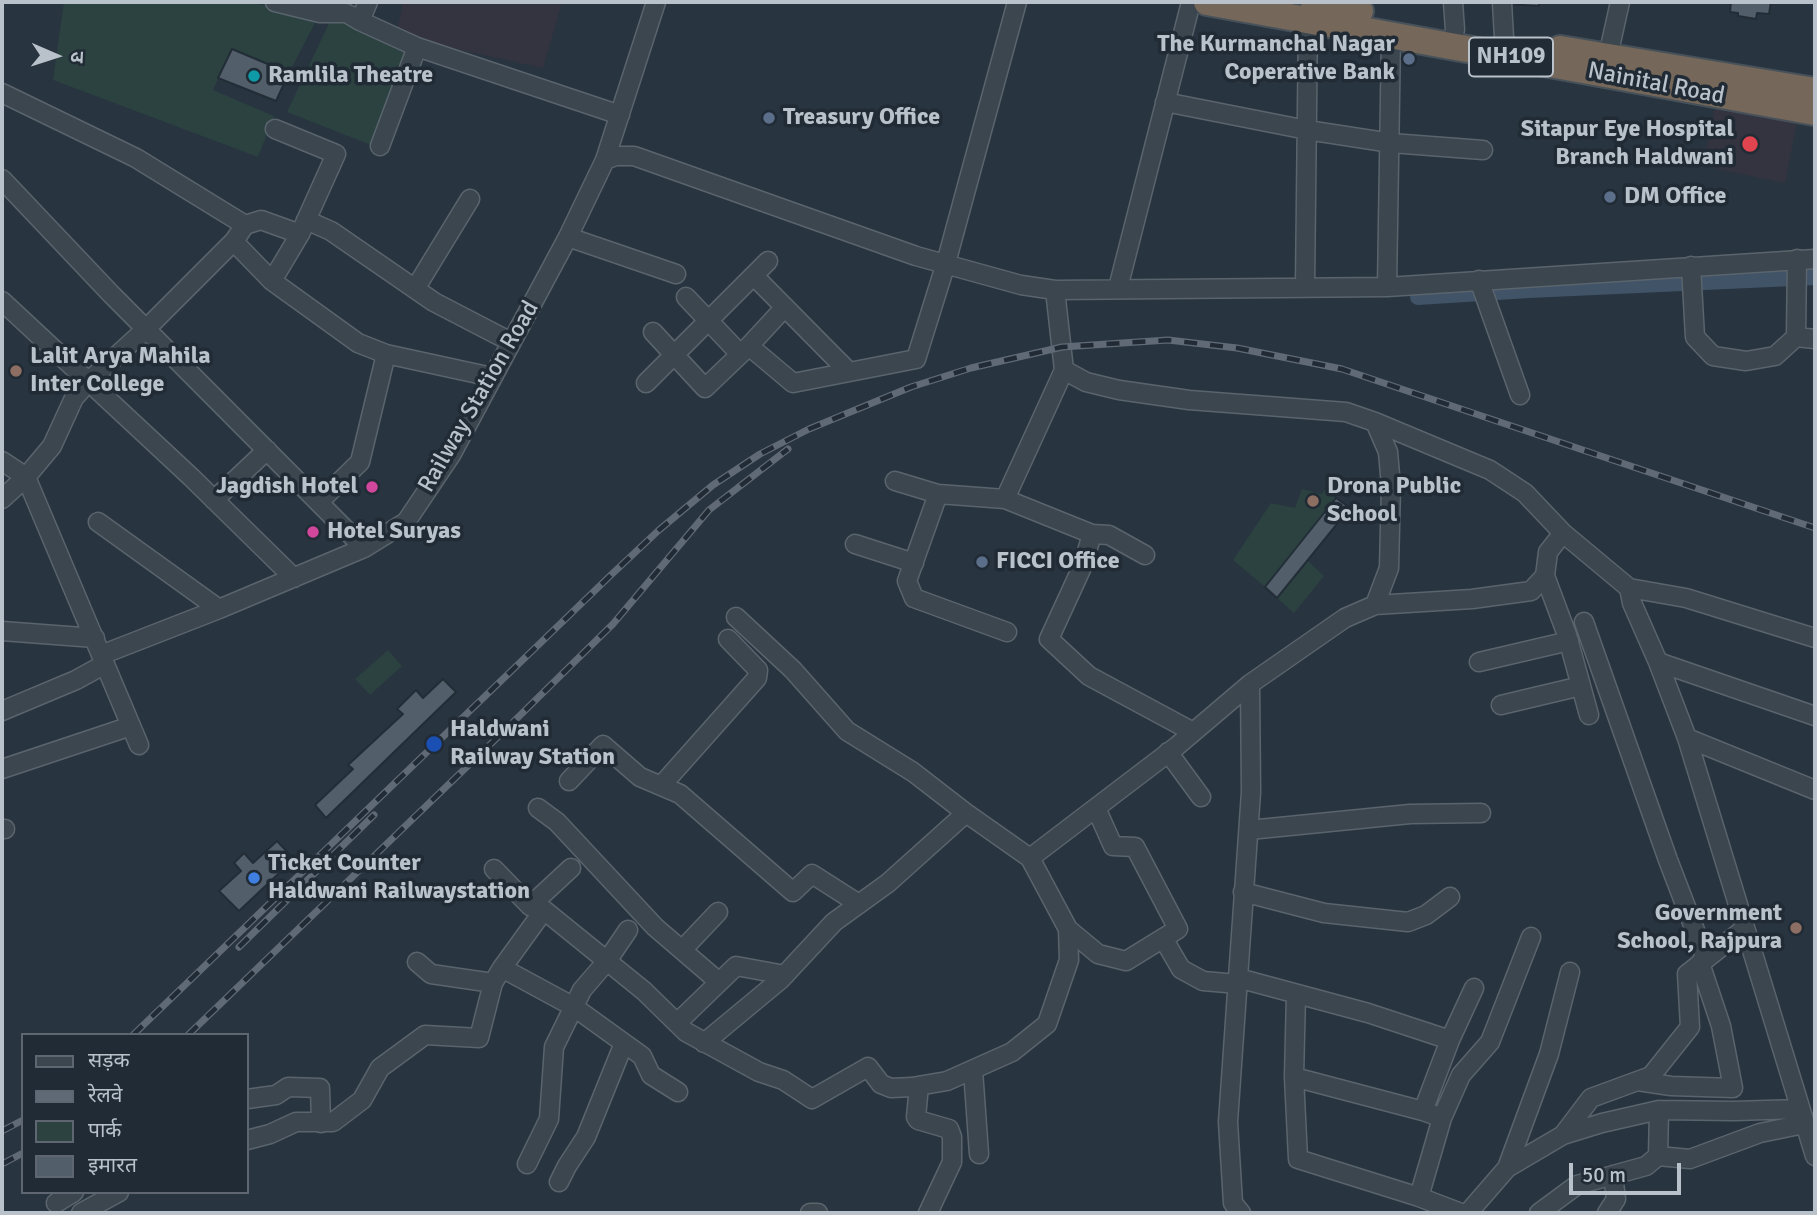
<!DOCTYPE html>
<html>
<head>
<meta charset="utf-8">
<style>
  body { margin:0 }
  #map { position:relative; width:1817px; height:1215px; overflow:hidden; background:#28343f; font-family:Signika,"Noto Sans Devanagari",sans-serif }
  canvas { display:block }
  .frame { position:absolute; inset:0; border:4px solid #b9c1ca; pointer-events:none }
  .legend { position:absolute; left:21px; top:1033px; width:228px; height:161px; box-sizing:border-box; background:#212b35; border:2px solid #5e6771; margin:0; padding:9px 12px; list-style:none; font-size:21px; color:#b9c1ca }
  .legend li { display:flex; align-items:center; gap:14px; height:35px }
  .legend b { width:35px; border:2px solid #5e6771 }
  .north { position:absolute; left:21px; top:21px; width:70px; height:70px; -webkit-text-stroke:5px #212b35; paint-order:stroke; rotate:93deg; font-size:19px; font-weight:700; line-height:28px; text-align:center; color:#b9c1ca }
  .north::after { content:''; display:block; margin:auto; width:24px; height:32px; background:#b9c1ca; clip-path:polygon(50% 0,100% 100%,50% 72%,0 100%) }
  .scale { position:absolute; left:1569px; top:1163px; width:112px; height:32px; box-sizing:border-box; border:4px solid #b9c1ca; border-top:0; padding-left:9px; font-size:21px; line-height:24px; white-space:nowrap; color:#b9c1ca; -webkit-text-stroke:5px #212b35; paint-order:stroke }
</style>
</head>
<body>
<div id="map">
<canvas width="1817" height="1215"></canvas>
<div class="frame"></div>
<ul class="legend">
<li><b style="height:9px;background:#3c464f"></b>सड़क</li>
<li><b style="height:9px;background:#5f6a76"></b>रेलवे</li>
<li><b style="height:19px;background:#2b4241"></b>पार्क</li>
<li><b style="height:19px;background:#525f6a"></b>इमारत</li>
</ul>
<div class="north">उ</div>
<div class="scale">50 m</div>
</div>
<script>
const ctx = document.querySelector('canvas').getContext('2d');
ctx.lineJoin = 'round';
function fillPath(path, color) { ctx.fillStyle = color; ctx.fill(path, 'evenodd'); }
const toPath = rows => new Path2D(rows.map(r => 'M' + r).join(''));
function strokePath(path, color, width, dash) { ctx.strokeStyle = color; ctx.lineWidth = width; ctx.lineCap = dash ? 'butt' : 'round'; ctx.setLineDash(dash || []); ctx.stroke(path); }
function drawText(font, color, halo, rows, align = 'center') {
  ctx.font = font + ' Signika,sans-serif'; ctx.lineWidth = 7; ctx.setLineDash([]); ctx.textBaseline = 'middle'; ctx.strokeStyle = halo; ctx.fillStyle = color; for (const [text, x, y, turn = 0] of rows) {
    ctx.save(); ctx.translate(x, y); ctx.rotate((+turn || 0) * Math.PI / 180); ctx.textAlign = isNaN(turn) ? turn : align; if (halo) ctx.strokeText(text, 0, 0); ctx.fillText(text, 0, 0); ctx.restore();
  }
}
const medical = toPath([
  [403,2,562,2,543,68,447,47,397,31],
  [1715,106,1797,122,1785,183,1703,166]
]);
const green = toPath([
  [64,2,251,2,317,19,289,73,232,49,213,90,274,116,258,157,53,80],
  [332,17,412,51,376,147,287,112],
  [1302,489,1321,494,1325,490,1336,498,1265,587,1233,560,1271,503,1295,508],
  [1308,561,1324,576,1294,613,1277,598],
  [388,650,402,666,370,695,355,679]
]);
const canal = toPath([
  [1418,297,1529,290,1815,277]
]);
const building = toPath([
  [1507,2,1539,2,1539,6,1507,4,1507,2],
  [1731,2,1771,2,1769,14,1757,13,1756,19,1738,16,1738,13,1730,12,1731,2],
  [232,49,289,73,276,101,218,78,232,49],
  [1336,498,1350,508,1277,598,1265,587,1336,498],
  [443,679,456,692,326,818,315,805,353,769,348,765,403,714,397,709,416,690,423,698,443,679],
  [277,841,294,859,239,911,219,891,241,871,234,863,244,853,253,863,277,841]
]);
const minor = toPath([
  [275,2,320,13,346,13],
  [1453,2,1455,30],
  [1502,2,1504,38],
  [350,15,360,21,368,2],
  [360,21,417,47,620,115],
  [1608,56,1620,2],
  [2,93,136,158,245,225,234,241,240,248,272,281,358,343,386,354,492,377],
  [1165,102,1307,130,1391,143,1483,150],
  [380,146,417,47],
  [605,160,616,156,634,156,916,256,1021,285,1055,290,1387,287,1815,259],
  [2,179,111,294,364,548],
  [306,220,331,231,434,302,511,342],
  [245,225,261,220,300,234],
  [568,237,676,274],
  [1797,259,1796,337,1815,339],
  [1691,266,1695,337,1713,356,1746,361,1775,356,1796,337],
  [754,276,849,372],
  [1479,280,1520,395],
  [272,281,300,234,336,154,275,129],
  [1305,286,1308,20],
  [1387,287,1391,35],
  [1118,288,1191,2],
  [415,289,470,199],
  [1055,290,1064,370,1086,382,1119,390,1189,400,1346,412,1375,422,1490,470,1525,493,1563,533,1629,588,1686,598,1815,638],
  [686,297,740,354],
  [2,301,191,477,294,578],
  [653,332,705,388,749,346,785,307],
  [749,346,793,383,916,359,946,263,1017,2],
  [646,383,768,261],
  [2,461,26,477,139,745],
  [895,481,938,494],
  [2,499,26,477,52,446,74,398,89,381,146,329,234,241],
  [1005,499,1064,370],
  [214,500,267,450],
  [319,502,360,462,386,354],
  [98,522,219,609],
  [1092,534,1109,535,1145,555],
  [855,544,914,563],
  [1545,576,1567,635,1589,715],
  [1629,588,1632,603,1658,662,1687,738,1815,1156],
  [1375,605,1472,599,1531,591,1545,576,1548,552,1563,533],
  [736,617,793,670,847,731,913,772,966,813,1030,858],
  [1584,622,1668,860,1706,959],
  [2,631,95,638],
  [1007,632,914,598,907,581,938,494,1005,499,1092,534,1083,565,1049,639,1089,676,1193,732],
  [101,655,219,609,364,548,406,522,451,455,568,237,605,160,656,2],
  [1479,662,1569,641],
  [1658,662,1815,716],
  [1250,684,1251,792,1238,978,1368,1013,1450,1040,1423,1111,1442,1118,1419,1197,1461,1213],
  [1501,705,1581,686],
  [2,711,76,680,105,664],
  [1687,738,1815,790],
  [1168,752,1201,797],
  [2,769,131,726],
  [569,781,603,745,640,777,680,794,793,892,812,874,859,904],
  [661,786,757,678,758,670,728,639],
  [538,808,557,822,655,927,719,982],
  [2,829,5,829],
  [1249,830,1410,814,1481,813],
  [494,869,530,906,544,910],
  [1243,892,1324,913,1408,922,1426,915,1450,897],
  [530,906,571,868],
  [1068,929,1098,954,1126,961,1178,929,1135,847,1113,846,1096,808],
  [1163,938,1181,969,1203,981,1238,984],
  [682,950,718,912],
  [417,962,431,974,493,983],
  [1238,978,1228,1122,1233,1203,1241,1213],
  [1296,994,1294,1077,1298,1159,1419,1197],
  [677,1023,736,966,785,975],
  [1450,1040,1474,988],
  [704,1043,780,980,834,922,888,883,966,813],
  [973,1070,979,1154],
  [1294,1077,1423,1111],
  [1638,1081,1671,1086,1733,1088,1721,1026,1700,963],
  [919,1086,916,1117,918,1120,949,1129,952,1137,952,1162,928,1213],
  [678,1092,651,1075,642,1056,574,1007,502,968,544,910,644,991,686,1032,759,1072,783,1080,812,1099,868,1067,881,1084,891,1088,912,1087,947,1081,1012,1052,1047,1024,1069,960,1068,929,1030,858,1177,746,1250,684,1345,618,1375,605,1389,568,1391,486,1388,452,1375,422],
  [247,1099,276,1095,288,1087,320,1088,321,1123],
  [1659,1110,1734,1111,1800,1109],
  [1442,1118,1461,1075,1490,1042,1531,937],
  [247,1140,270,1134,296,1122,333,1122,362,1100,380,1068,425,1035,479,1038,493,983,502,968],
  [1658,1156,1690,1159,1760,1133,1804,1124],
  [527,1164,549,1119,554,1047,582,990,607,961,628,930],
  [1507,1168,1549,1054,1570,972],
  [559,1182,567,1166,586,1137,624,1043],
  [56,1203,74,1192],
  [81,1213,119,1192],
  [810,1213,818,1213],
  [1468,1213,1507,1168,1563,1135,1591,1098,1651,1076,1690,1027,1687,974,1744,929],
  [1539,1213,1577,1185,1646,1166,1658,1156,1659,1110,1602,1123,1563,1135],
  [1607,1213,1616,1199,1613,1175]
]);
const highway = toPath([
  [1207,2,1815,112],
  [1314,2,1360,11],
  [1560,49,1815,91]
]);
const rail = toPath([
  [239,947,374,815],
  [133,1035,612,574,659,530,713,485,760,454,809,429,911,387,971,368,1062,347,1168,340,1237,348,1342,369,1815,528],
  [188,1035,501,734,613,624,709,510,788,449],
  [2,1131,23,1120],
  [2,1164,23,1153]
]);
const markers = [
  [1409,59,7,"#5c6f8a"],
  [254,76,7,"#0f9aa8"],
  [769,118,7,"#5c6f8a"],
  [1750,144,9,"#e0444e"],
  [1610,197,7,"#5c6f8a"],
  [16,371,7,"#8d6e63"],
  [372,487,7,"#d1479c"],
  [1313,501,7,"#8d6e63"],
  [313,532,7,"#d1479c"],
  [982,562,7,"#5c6f8a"],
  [434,744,9,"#1a4fb4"],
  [254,878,7,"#3f7fe0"],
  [1796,928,7,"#8d6e63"]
];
const shields = [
  [1511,57,84]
];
const shieldNames = [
  ["NH109",1511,57]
];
const poiNames = [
  ["The Kurmanchal Nagar",1395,45,"right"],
  ["Coperative Bank",1395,73,"right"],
  ["Ramlila Theatre",268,76],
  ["Treasury Office",783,118],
  ["Sitapur Eye Hospital",1734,130,"right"],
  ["Branch Haldwani",1734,158,"right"],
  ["DM Office",1624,197],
  ["Lalit Arya Mahila",30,357],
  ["Inter College",30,385],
  ["Jagdish Hotel",358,487,"right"],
  ["Drona Public",1327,487],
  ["School",1327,515],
  ["Hotel Suryas",327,532],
  ["FICCI Office",996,562],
  ["Haldwani",450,730],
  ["Railway Station",450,758],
  ["Ticket Counter",268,864],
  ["Haldwani Railwaystation",268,892],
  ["Government",1782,914,"right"],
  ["School, Rajpura",1782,942,"right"]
];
const streetNames = [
  ["Nainital Road",1656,84,11],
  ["Railway Station Road",479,397,-60]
];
fillPath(medical, '#343441');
fillPath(green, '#2b4241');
strokePath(canal, '#405367', 16);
fillPath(building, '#525f6a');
strokePath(building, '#232d37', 2);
strokePath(minor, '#5a646d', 21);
strokePath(highway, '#47515a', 30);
strokePath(minor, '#3c464f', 18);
strokePath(highway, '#75685a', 26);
strokePath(rail, '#5f6a76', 7);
strokePath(rail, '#212b35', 4.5, [13]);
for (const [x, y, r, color] of markers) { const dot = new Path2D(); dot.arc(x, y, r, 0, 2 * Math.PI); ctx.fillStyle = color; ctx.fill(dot); strokePath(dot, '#212b35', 2.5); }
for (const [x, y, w] of shields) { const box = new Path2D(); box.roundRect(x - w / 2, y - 19.5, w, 39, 5); ctx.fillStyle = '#212b35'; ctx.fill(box); strokePath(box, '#b9c1ca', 2); }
drawText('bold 23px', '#b9c1ca', null, shieldNames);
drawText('bold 24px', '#b9c1ca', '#212b35', poiNames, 'left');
drawText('24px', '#b9c1ca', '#212b35', streetNames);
</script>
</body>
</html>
